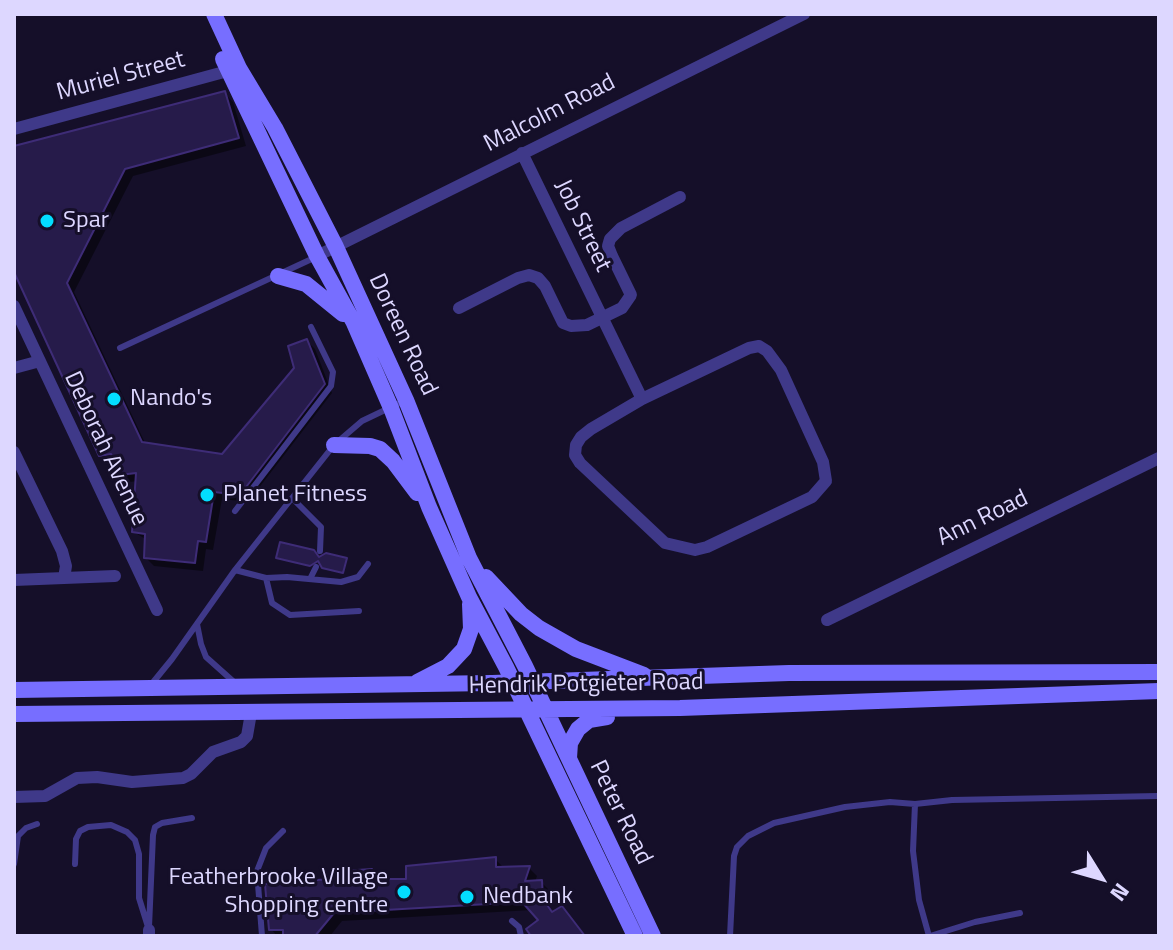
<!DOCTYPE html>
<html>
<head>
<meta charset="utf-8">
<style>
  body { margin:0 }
  #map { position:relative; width:1173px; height:950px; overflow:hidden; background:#150f29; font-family:"Titillium Web",sans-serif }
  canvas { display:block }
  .frame { position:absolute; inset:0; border:16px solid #ddd7ff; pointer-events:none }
  .north { position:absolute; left:1061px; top:838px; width:80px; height:80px; -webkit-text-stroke:6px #150f29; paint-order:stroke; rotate:127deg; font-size:22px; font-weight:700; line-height:32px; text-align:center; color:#ddd7ff }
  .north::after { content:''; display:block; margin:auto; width:28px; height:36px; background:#ddd7ff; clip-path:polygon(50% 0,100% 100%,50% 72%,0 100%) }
</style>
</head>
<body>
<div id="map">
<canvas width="1173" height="950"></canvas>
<div class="frame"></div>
<div class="north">N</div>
</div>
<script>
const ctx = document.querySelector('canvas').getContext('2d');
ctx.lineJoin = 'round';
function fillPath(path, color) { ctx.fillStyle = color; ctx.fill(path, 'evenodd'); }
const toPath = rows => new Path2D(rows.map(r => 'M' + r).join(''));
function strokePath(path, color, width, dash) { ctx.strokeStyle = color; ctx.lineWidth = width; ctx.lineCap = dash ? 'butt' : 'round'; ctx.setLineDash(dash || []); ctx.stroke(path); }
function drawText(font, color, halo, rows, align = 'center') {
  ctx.font = font + ' "Titillium Web",sans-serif'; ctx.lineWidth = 6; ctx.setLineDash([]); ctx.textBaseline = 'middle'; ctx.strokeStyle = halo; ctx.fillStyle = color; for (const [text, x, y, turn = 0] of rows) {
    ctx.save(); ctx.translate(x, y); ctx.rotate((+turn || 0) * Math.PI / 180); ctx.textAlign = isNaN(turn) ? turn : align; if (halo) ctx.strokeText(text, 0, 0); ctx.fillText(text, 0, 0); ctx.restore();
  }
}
const shadow = toPath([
  [225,94,233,102,246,146,133,176,74,292,146,445,223,456,296,368,307,341,315,349,332,393,248,502,222,499,213,550,206,549,203,571,154,566,146,558,147,540,134,532,138,481,130,482,122,473,116,462,109,463,100,455,14,268,14,148],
  [495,859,503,867,529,868,537,876,535,882,541,882,549,890,550,909,553,913,562,909,585,936,534,936,541,920,532,910,342,921,330,936,277,936,271,929,346,879,372,871,380,879,408,881]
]);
const building = toPath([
  [225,91,239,138,125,169,67,283,142,442,222,454,294,368,288,346,307,339,325,384,240,495,214,492,206,542,198,541,195,563,144,558,145,534,132,532,136,473,120,475,111,454,99,456,14,272,14,146,225,91],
  [280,542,314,550,319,557,326,553,347,558,343,573,322,568,318,561,310,566,276,558,280,542],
  [496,857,496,867,530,866,525,881,542,880,543,899,552,912,562,906,585,936,531,936,526,929,538,920,522,902,334,913,315,936,283,936,283,930,269,930,265,884,343,878,342,871,372,869,374,879,406,879,406,866,496,857]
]);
const lane = toPath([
  [120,348,316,257],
  [293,499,321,527,320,551],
  [235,511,331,386,333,372,311,327],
  [235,570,266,578,287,577,341,582,358,577,368,564],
  [266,578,272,603,290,615,359,611],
  [310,579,316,567],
  [197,624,201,644,206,657,234,682],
  [150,686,172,659,235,570,334,445,362,421,406,400],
  [915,804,952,800,1158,796],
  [14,864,18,836,26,828,37,824],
  [75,864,76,839,80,831,88,827,111,825,127,832,135,840,139,854,139,898,149,930],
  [512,921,519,927,521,936],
  [149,927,153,835,155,827,162,823,192,818],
  [262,936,257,871,266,848,283,831],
  [730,936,734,856,737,847,748,836,774,823,845,807,890,802,915,804,913,851,919,900,929,936],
  [930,936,975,922,1020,913]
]);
const street = toPath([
  [14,129,235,69],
  [522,153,642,399],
  [317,256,804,14],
  [14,306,157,610],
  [459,308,518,278,529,275,538,278,545,286,563,323,571,326,587,325,622,308,631,295,612,256,608,246,610,239,621,228,680,197],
  [759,346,767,351,781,370,823,462,826,481,812,497,707,547,695,550,665,543,580,463,575,455,576,445,581,437,591,429,642,399,749,348,759,346],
  [14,368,40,361],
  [14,452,62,551,66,566,64,578,115,576],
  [14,580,64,578],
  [827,620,1159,458],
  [14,797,45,796,77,778,97,777,132,782,183,778,191,774,213,752,241,742,247,736,251,713],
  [149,936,149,930]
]);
const secondary = toPath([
  [214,14,239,68,275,128,336,247,406,400,469,558,525,666,653,936],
  [223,59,317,256,354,323,391,408,429,507,469,597,506,667,635,936],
  [278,276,306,284,343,314],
  [334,445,370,446,380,449,393,461,417,493],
  [486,577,521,614,539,628,576,649,644,675],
  [417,682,448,666,464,649,471,629,470,604],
  [14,690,492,683,789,673,1159,672],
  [14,714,680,708,1159,691],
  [569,758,570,743,578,729,589,720,607,717]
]);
const markers = [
  [47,221,8,"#03ddff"],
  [114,399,8,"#03ddff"],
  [207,495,8,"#03ddff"],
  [404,892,8,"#03ddff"],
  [467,897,8,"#03ddff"]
];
const streetNames = [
  ["Muriel Street",121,77,-15],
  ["Malcolm Road",550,114,-27],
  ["Job Street",582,226,64],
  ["Doreen Road",402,335,65],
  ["Deborah Avenue",105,449,65],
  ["Ann Road",983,519,-26],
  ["Hendrik Potgieter Road",586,685,-1],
  ["Peter Road",620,813,64]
];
const poiNames = [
  ["Spar",63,221],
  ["Nando's",130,399],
  ["Planet Fitness",223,495],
  ["Featherbrooke Village",388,878,"right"],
  ["Shopping centre",388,906,"right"],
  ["Nedbank",483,897]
];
fillPath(shadow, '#0007');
fillPath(building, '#261b4a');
strokePath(building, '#3e2c77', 2);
strokePath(lane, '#3f3989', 6);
strokePath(street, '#3f3989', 12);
strokePath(secondary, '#776eff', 16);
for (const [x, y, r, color] of markers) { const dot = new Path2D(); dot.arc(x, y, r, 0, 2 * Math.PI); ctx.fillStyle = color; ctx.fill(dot); strokePath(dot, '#150f29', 3); }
drawText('24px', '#ddd7ff', '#150f29', streetNames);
drawText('24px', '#ddd7ff', '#150f29', poiNames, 'left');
</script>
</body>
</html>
